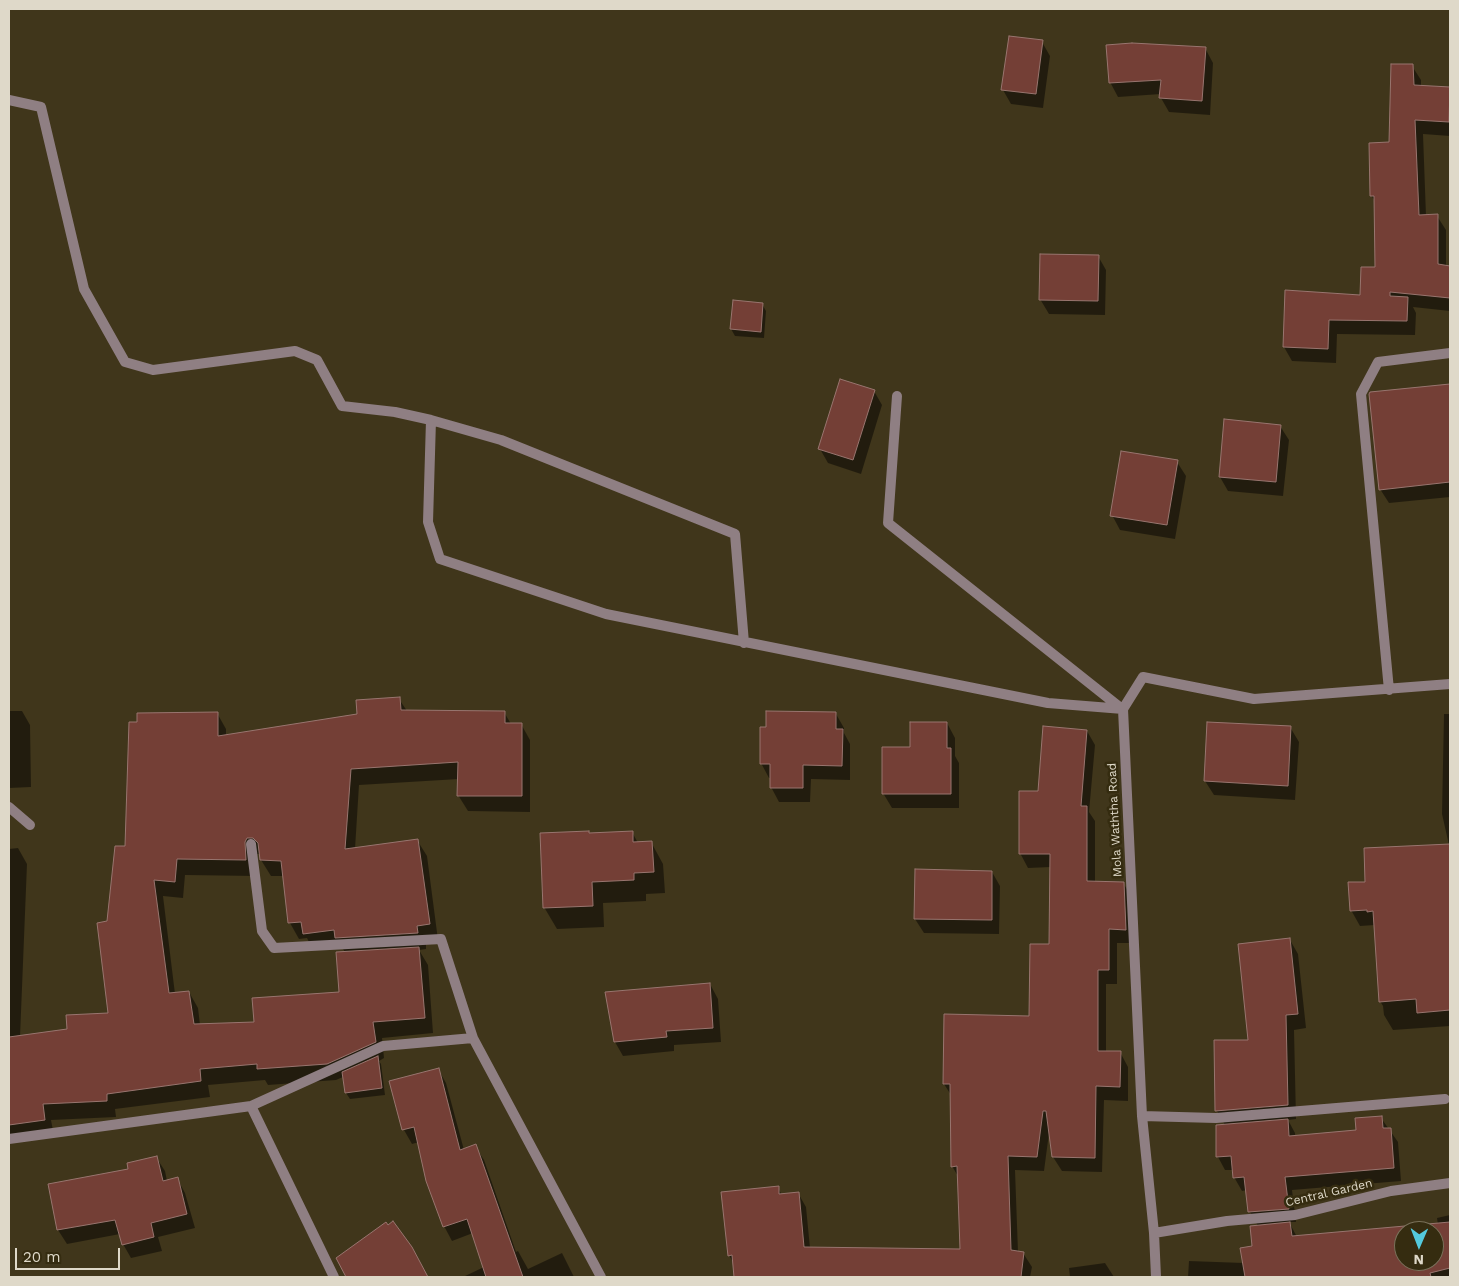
<!DOCTYPE html>
<html>
<head>
<meta charset="utf-8">
<style>
  body { margin:0 }
  #map { position:relative; width:1459px; height:1286px; overflow:hidden; background:#40361b; font-family:"Work Sans",sans-serif }
  canvas { display:block }
  .frame { position:absolute; inset:0; border:10px solid #dfd9c9; pointer-events:none }
  .north { position:absolute; left:1394px; top:1221px; width:50px; height:50px; box-sizing:border-box; background:#352c10; border:1px solid #79715a; border-radius:50%; rotate:181deg; font-size:14px; font-weight:700; line-height:20px; text-align:center; color:#dfd9c9 }
  .north::after { content:''; display:block; margin:auto; width:18px; height:22px; background:#54cadd; clip-path:polygon(50% 0,100% 100%,50% 72%,0 100%) }
  .scale { position:absolute; left:15px; top:1248px; width:105px; height:22px; box-sizing:border-box; border:2px solid #dfd9c9; border-top:0; padding-left:6px; font-size:15px; line-height:18px; white-space:nowrap; color:#dfd9c9; -webkit-text-stroke:4px #352c10; paint-order:stroke }
</style>
</head>
<body>
<div id="map">
<canvas width="1459" height="1286"></canvas>
<div class="frame"></div>
<div class="north">N</div>
<div class="scale">20 m</div>
</div>
<script>
const ctx = document.querySelector('canvas').getContext('2d');
ctx.lineJoin = 'round';
function fillPath(path, color) { ctx.fillStyle = color; ctx.fill(path, 'evenodd'); }
const toPath = rows => new Path2D(rows.map(r => 'M' + r).join(''));
function strokePath(path, color, width, dash) { ctx.strokeStyle = color; ctx.lineWidth = width; ctx.lineCap = dash ? 'butt' : 'round'; ctx.setLineDash(dash || []); ctx.stroke(path); }
function drawText(font, color, halo, rows, align = 'center') {
  ctx.font = font + ' "Work Sans",sans-serif'; ctx.lineWidth = 5; ctx.setLineDash([]); ctx.textBaseline = 'middle'; ctx.strokeStyle = halo; ctx.fillStyle = color; for (const [text, x, y, turn = 0] of rows) {
    ctx.save(); ctx.translate(x, y); ctx.rotate((+turn || 0) * Math.PI / 180); ctx.textAlign = isNaN(turn) ? turn : align; if (halo) ctx.strokeText(text, 0, 0); ctx.fillText(text, 0, 0); ctx.restore();
  }
}
const shadow = toPath([
  [1042,42,1050,56,1043,108,1011,104,1003,90],
  [1205,48,1213,63,1210,115,1169,112,1161,98,1161,94,1118,97,1110,82],
  [1412,66,1421,80,1421,87,1449,88,1450,90,1450,136,1423,134,1426,216,1437,216,1446,230,1446,266,1450,267,1450,311,1413,307,1416,313,1415,335,1337,334,1336,363,1292,361,1284,347,1362,296,1376,268,1376,203,1371,195,1390,143],
  [1098,256,1106,270,1105,315,1049,314,1040,299],
  [762,304,766,311,764,338,735,336,731,329],
  [874,391,882,405,861,474,828,463,820,449],
  [1280,426,1289,440,1283,496,1228,491,1220,477],
  [1427,437,1450,438,1450,497,1389,503,1380,489],
  [1177,462,1186,476,1175,539,1120,530,1112,515],
  [399,699,407,711,504,712,511,724,521,724,530,740,530,812,468,811,458,795,459,779,359,785,355,849,417,840,427,856,438,940,426,942,426,949,419,950,428,965,433,1033,382,1038,384,1058,379,1061,381,1064,385,1095,350,1099,346,1093,343,1077,336,1080,268,1085,265,1080,208,1085,210,1097,115,1109,116,1117,51,1120,54,1136,9,1142,9,849,18,848,27,864,20,1037,68,1030,110,1014,109,923,126,848,217,713,226,729,226,736,359,715],
  [256,854,260,854,261,860,271,876,284,876,290,923,299,939,307,938,313,950,341,946,345,952,341,993,255,1023,200,1025,198,1008,189,992,175,994,163,896,183,898,185,875,255,876],
  [9,711,22,711,30,725,31,787,9,788],
  [836,714,844,728,844,733,850,744,850,780,811,779,810,802,779,802,771,787,771,778,769,778,761,763,767,728],
  [1444,714,1450,714,1450,1026,1393,1030,1384,1015,1383,1006,1380,1001,1375,925,1360,926,1351,910,1366,883,1449,845,1442,814],
  [947,723,955,738,955,756,959,763,959,808,892,808,883,793,911,748],
  [1290,727,1299,742,1295,800,1214,795,1205,781],
  [1087,731,1095,745,1089,812,1095,821,1095,883,1123,883,1132,897,1134,943,1117,943,1117,984,1106,984,1106,1052,1120,1052,1128,1067,1128,1101,1104,1100,1102,1172,1062,1171,1053,1157,1049,1133,1044,1171,1015,1170,1018,1252,1023,1253,1032,1267,1030,1277,735,1277,734,1264,729,1255,778,1188,782,1195,798,1193,806,1207,810,1248,961,1251,959,1178,952,1166,951,1095,944,1084,1030,1017,1050,945,1051,867,1028,868,1020,853,1039,792],
  [632,832,638,843,651,842,663,864,665,893,646,894,646,901,603,903,604,927,557,929,544,907],
  [992,872,1000,886,999,934,924,933,915,919],
  [1290,940,1298,954,1306,1028,1294,1030,1296,1119,1288,1120,1295,1133,1295,1137,1358,1132,1381,1118,1398,1142,1401,1181,1292,1190,1296,1222,1289,1222,1297,1237,1438,1225,1437,1218,1450,1215,1450,1277,1188,1277,1189,1261,1244,1263,1254,1247,1258,1226,1250,1212,1247,1190,1242,1191,1234,1177,1234,1170,1225,1170,1218,1157,1225,1125,1217,1111,1249,1041],
  [1404,1231,1434,1231,1434,1261,1404,1261],
  [710,984,718,999,721,1042,674,1045,674,1051,623,1056,615,1042],
  [438,1069,446,1083,464,1150,475,1146,484,1160,516,1252,518,1251,528,1269,562,1253,574,1277,463,1277,484,1267,473,1233,452,1241,444,1226,419,1142,412,1144,404,1130,391,1082],
  [156,1157,165,1171,167,1181,177,1178,185,1193,195,1228,158,1237,162,1251,131,1258,123,1244,120,1234,67,1244,58,1230,130,1169],
  [337,1258,421,1265,427,1277,348,1277],
  [1105,1263,1114,1277,1070,1277,1069,1268]
]);
const building = toPath([
  [1009,36,1043,40,1036,94,1001,90,1009,36],
  [1132,43,1206,47,1202,101,1159,98,1161,80,1109,83,1106,45,1132,43],
  [1391,64,1413,64,1414,85,1450,87,1449,122,1415,120,1419,215,1438,214,1438,264,1450,266,1450,298,1390,292,1390,296,1408,297,1407,321,1329,320,1328,349,1283,347,1285,290,1360,295,1361,267,1375,267,1374,196,1370,196,1369,143,1389,142,1391,64],
  [1040,254,1099,255,1098,301,1039,300,1040,254],
  [733,300,763,303,761,332,730,329,733,300],
  [840,379,875,390,853,460,818,449,840,379],
  [1450,384,1450,482,1379,490,1369,394,1370,392,1450,384],
  [1224,419,1281,425,1276,482,1219,477,1224,419],
  [1121,451,1178,460,1167,525,1110,516,1121,451],
  [400,697,401,710,505,711,505,723,522,723,522,796,457,796,458,762,351,769,345,849,418,839,430,924,417,926,418,933,335,938,334,930,303,934,301,922,288,923,281,861,260,860,258,843,253,838,247,838,245,842,246,860,177,859,175,882,154,880,169,993,189,991,194,1024,254,1022,252,998,339,992,336,952,419,947,425,1018,373,1022,376,1042,327,1064,257,1069,257,1064,200,1069,201,1081,107,1094,107,1101,43,1104,45,1120,9,1125,9,1037,67,1029,66,1015,108,1013,97,923,107,921,115,846,125,846,129,722,137,722,137,713,218,712,218,736,357,714,356,700,400,697],
  [766,711,836,712,836,729,843,729,842,766,803,765,803,788,770,788,770,764,760,764,760,727,766,727,766,711],
  [910,722,947,722,947,748,951,748,951,794,882,794,882,747,910,747,910,722],
  [1207,722,1291,726,1288,786,1204,781,1207,722],
  [1043,726,1087,730,1081,806,1087,806,1087,881,1124,882,1126,930,1109,929,1109,970,1098,970,1098,1051,1121,1051,1120,1087,1096,1086,1095,1158,1052,1157,1046,1111,1043,1111,1037,1157,1008,1156,1011,1250,1024,1252,1021,1277,734,1277,732,1255,728,1256,721,1192,779,1186,779,1194,799,1192,804,1247,960,1249,957,1166,951,1167,950,1084,943,1084,944,1014,1029,1016,1030,944,1049,944,1050,854,1019,854,1019,791,1038,791,1043,726],
  [589,831,589,833,633,831,633,842,652,841,654,872,634,873,634,880,592,882,593,906,543,908,540,833,589,831],
  [1450,844,1450,1010,1417,1013,1416,999,1379,1002,1373,911,1367,912,1367,910,1350,911,1348,882,1365,882,1364,848,1450,844],
  [915,869,992,871,992,920,914,919,915,869],
  [1290,938,1298,1014,1286,1015,1288,1105,1215,1111,1214,1040,1248,1040,1238,944,1290,938],
  [710,983,713,1028,666,1031,667,1037,614,1042,605,992,710,983],
  [378,1056,382,1088,345,1093,342,1072,378,1056],
  [439,1068,460,1150,476,1144,523,1277,486,1277,467,1219,443,1227,426,1181,414,1127,402,1130,389,1081,439,1068],
  [1382,1116,1383,1128,1391,1128,1394,1168,1285,1177,1289,1209,1248,1212,1244,1177,1233,1178,1231,1156,1216,1157,1216,1125,1288,1119,1289,1136,1356,1130,1355,1118,1382,1116],
  [157,1156,163,1181,178,1177,187,1214,151,1223,154,1237,122,1245,115,1220,57,1230,48,1184,128,1169,127,1163,157,1156],
  [393,1221,412,1247,428,1277,346,1277,336,1258,386,1222,388,1225,393,1221],
  [1290,1222,1292,1236,1450,1222,1450,1268,1430,1273,1431,1277,1245,1277,1240,1248,1252,1246,1250,1226,1290,1222],
  [1404,1231,1434,1231,1434,1261,1404,1261,1404,1231]
]);
const minor = toPath([
  [9,100,41,107,84,289,125,362,153,370,295,351,317,360,342,406,395,412,431,420,501,440,735,534,744,643],
  [897,396,888,523,1122,709],
  [431,420,428,522,440,559,606,614,1048,703,1123,709],
  [1389,690,1361,394,1378,362,1450,353],
  [9,807,30,825],
  [251,844,262,931,274,948,441,939,473,1038,601,1277],
  [251,1106,383,1046,473,1038],
  [1142,1116,1216,1118,1445,1099],
  [9,1139,251,1106,334,1277],
  [1154,1233,1227,1221,1295,1215,1391,1191,1450,1183],
  [1156,1277,1154,1233,1142,1116,1123,709,1143,677,1254,699,1450,684]
]);
const streetNames = [
  ["Mola Waththa Road",1115,820,-93],
  ["Central Garden",1329,1193,-13]
];
fillPath(shadow, '#0007');
fillPath(building, '#743f36');
strokePath(building, '#98756f', 1);
strokePath(minor, '#8f7f83', 10);
drawText('12px', '#dfd9c9', '#352c10', streetNames);
</script>
</body>
</html>
